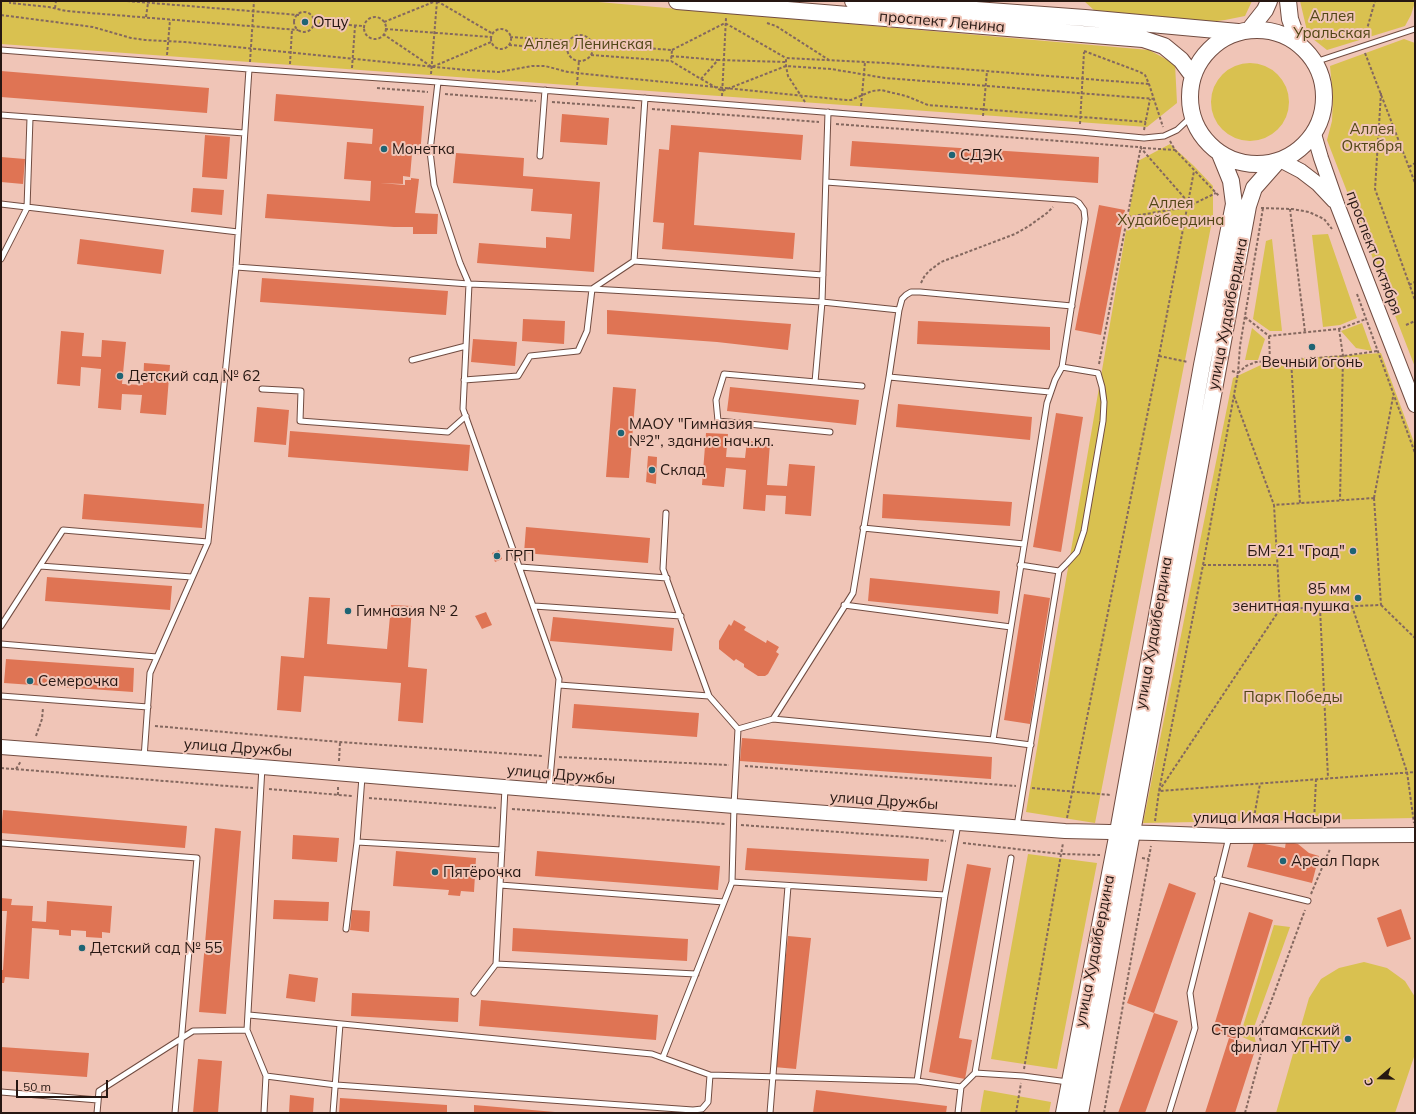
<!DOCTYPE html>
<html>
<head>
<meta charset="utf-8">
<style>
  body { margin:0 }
  #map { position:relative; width:1416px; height:1114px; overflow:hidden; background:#f0c5b7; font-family:Mulish,sans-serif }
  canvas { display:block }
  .frame { position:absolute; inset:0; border:2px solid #261712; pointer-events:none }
  .north { position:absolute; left:1360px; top:1058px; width:40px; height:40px; -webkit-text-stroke:3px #f0c5b7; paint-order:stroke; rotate:250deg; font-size:11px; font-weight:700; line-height:16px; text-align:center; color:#261712 }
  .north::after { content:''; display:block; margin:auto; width:14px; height:18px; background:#261712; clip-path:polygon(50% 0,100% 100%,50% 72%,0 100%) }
  .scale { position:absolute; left:16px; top:1080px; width:92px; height:18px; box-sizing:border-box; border:2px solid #261712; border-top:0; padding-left:5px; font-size:12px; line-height:14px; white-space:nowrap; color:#261712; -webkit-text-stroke:3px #f0c5b7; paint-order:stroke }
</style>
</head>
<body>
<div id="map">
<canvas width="1416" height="1114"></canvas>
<div class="frame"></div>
<div class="north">С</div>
<div class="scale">50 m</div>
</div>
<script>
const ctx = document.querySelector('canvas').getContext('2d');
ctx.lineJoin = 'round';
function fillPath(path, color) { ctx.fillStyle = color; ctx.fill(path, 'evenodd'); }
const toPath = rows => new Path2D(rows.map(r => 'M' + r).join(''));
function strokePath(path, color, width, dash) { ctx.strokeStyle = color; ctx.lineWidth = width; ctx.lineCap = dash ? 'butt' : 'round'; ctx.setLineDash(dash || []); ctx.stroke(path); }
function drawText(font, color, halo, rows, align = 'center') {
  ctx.font = font + ' Mulish,sans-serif'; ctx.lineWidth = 4; ctx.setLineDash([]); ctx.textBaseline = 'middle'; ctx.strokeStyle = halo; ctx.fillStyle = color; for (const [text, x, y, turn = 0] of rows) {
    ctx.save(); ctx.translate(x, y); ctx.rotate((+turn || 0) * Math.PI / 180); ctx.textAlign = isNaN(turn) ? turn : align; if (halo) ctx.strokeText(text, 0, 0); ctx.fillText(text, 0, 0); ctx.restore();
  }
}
const green = toPath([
  [1,1,587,1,1149,50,1175,64,1177,103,1147,127,1,44],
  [1084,1,1252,1,1245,16,1225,20,1209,22,1095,11],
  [1300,1,1415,1,1415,2,1411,15,1405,26,1327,50,1308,35],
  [1404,39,1415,43,1415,367,1327,140,1332,121,1333,98,1330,66],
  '1211 102a39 39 0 1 1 78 0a39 39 0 1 1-78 0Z',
  [1170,144,1194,166,1213,186,1213,216,1095,823,1026,812,1138,161],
  [1328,234,1357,318,1340,325,1323,327,1312,235],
  [1272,239,1282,331,1270,331,1253,319,1266,241],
  [1362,323,1372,351,1356,348,1341,331],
  [1252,328,1265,339,1258,360,1245,360],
  [1381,353,1415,445,1415,818,1143,823,1233,378,1263,364,1305,358],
  [1028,854,1097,863,1057,1069,991,1059],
  [1274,925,1290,927,1253,1030,1256,1043,1240,1036],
  [1364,962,1387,968,1405,981,1415,997,1415,1054,1395,1113,1276,1113,1309,998,1321,979,1339,968],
  [984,1090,1051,1102,1049,1113,980,1113]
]);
const building = toPath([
  [1,71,209,88,207,113,1,97],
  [276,94,424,106,420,155,412,154,410,177,403,176,403,184,380,183,405,185,405,180,411,180,411,178,419,179,415,213,438,214,437,234,413,234,413,227,394,227,265,218,267,194,370,201,371,181,344,179,347,142,372,144,373,129,274,121],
  [562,114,609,118,607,145,560,142],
  [671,125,803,135,801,160,699,152,694,225,795,233,793,259,662,249,664,223,653,222,659,149,669,150],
  [205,135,230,137,227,179,202,177],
  [852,141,1099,157,1098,183,850,166],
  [456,153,524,158,523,176,600,182,594,272,477,263,479,243,546,248,546,237,570,239,572,214,531,211,533,189,453,183],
  [1,157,25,159,23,184,1,182],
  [193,188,224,190,222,215,191,212],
  [1099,205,1125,210,1101,335,1075,330],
  [80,239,164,250,161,274,77,264],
  [262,278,448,291,446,315,260,302],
  [607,310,791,324,788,350,717,342,607,334],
  [523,319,565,321,564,344,522,341],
  [918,321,1050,327,1050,350,917,344],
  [61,331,84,333,82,356,101,357,102,340,126,342,122,384,143,385,144,363,170,365,166,415,140,413,142,395,122,394,121,410,98,408,101,369,81,367,80,386,57,384],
  [473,339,517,342,515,366,471,362],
  [613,387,636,389,629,478,606,477],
  [730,387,859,400,856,425,727,411],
  [898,404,1032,417,1030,440,896,427],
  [257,407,289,410,286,445,254,442],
  [1056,413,1083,417,1061,552,1033,547],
  [290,431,470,445,468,471,288,457],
  [706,433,728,434,726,457,745,458,747,441,770,443,767,485,787,486,789,464,815,466,811,516,785,514,786,496,766,495,765,511,743,509,746,470,726,468,724,487,702,485],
  [648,456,657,457,656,484,646,482],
  [84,494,204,504,202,528,82,519],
  [883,494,1012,502,1010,526,882,518],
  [526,527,650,538,648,563,524,553],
  [499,550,502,559,495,562,492,553],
  [47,577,172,586,170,610,45,601],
  [870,578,1000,591,998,614,868,601],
  [1024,594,1050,598,1030,724,1004,720],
  [309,597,330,598,327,644,387,649,391,605,412,606,408,667,427,669,423,723,398,721,401,683,304,676,301,712,277,710,281,656,304,658],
  [486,612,492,625,482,629,475,616],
  [553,617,674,628,672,651,550,641],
  [734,620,746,627,744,630,766,643,767,640,779,647,776,652,779,654,768,674,765,676,758,676,744,667,744,664,736,659,734,661,719,649,719,641,729,624,731,626],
  [6,659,134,668,133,692,4,683],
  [574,704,699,713,697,737,572,728],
  [742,738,992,757,991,779,740,761],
  [3,810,187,826,185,848,1,833],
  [215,828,241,831,226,1014,199,1012],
  [293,835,339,838,337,862,292,859],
  [1286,841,1298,844,1309,853,1319,856,1312,883,1247,867,1254,842,1285,848],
  [747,848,929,859,927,881,745,870],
  [396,851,476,858,474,892,461,891,460,896,448,895,449,890,393,886],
  [537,851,720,866,718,890,535,876],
  [967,864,991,868,959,1038,972,1040,965,1079,929,1072],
  [1169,883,1196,893,1154,1013,1127,1003],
  [1,898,12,899,11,905,33,906,32,921,46,922,47,901,112,906,110,933,102,932,102,938,86,937,86,931,71,930,71,936,59,935,59,930,32,928,29,979,5,977,4,983,1,983,1,970,3,970,7,911,1,911],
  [274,900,329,902,328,921,273,919],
  [1401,909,1411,939,1387,947,1377,918],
  [352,910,370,911,369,932,350,930],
  [1249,912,1273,920,1236,1039,1212,1032],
  [513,928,688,939,687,961,512,951],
  [788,936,811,938,796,1069,774,1067],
  [289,974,318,978,315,1002,286,998],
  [352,993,459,998,458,1022,351,1016],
  [481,1000,658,1015,656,1040,479,1026],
  [1154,1013,1178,1021,1145,1113,1118,1113],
  [1229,1038,1256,1047,1235,1113,1205,1113],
  [1,1047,89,1053,87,1077,1,1071],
  [198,1059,222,1061,218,1113,193,1113],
  [816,1090,947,1106,946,1113,813,1113],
  [290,1095,314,1098,313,1113,289,1113],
  [340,1098,447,1105,447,1113,339,1113],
  [474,1105,555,1112,555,1113,474,1113]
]);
const path = toPath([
  [10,1,10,3,49,7,66,11,298,30],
  [127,1,299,15],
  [437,1,493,34],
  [55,8,56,1],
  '294 22a10 10 0 1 1 20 0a10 10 0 1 1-20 0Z',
  [1,15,93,27,131,38,145,40,185,42,466,70,499,72,532,66,545,66,568,72,614,77,846,100,851,100,872,91,881,90,906,96,928,105,1146,122],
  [146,17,148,3],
  '364 28a11 11 0 1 1 22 0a11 11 0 1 1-22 0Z',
  [384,22,436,1],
  [314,23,364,26],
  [767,23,776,26,829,60],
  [385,29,491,37],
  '491 39a10 10 0 1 1 20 0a10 10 0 1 1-20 0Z',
  [383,34,432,67,491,42],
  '567 48a13 13 0 1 1 26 0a13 13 0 1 1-26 0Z',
  [1365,36,1375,1],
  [510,37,570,41],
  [593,44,672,50,671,61],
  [509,45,568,49],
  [672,50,725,23,786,58],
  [1084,51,1140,72,1145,75,1149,84,1163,127],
  [1365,53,1415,183],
  [167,55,170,20],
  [591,55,671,61,701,79,718,60,786,62],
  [671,56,718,60],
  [250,62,254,1],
  [290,64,292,29],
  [352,68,355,26],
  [431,74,437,1],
  [701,79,722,91,786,66,831,69,885,78,1155,99],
  [577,85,579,60],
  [377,88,428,92],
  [1381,93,1375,189,1415,300],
  [445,94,536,101],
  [722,96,726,18],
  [552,102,636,108],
  [805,102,788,76,786,66,786,58,886,63,1149,84],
  [861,106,865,62],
  [652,109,819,122],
  [983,116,987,71],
  [836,124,1138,147],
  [1080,124,1084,52],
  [1144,130,1150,99],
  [1170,141,1175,150,1219,196],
  [1140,147,1188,202],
  [1143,148,1175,150],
  [1409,167,1415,163],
  [1261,208,1292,209,1309,212,1324,219,1332,229],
  [1290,209,1305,332],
  [1128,217,1187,207,1216,193],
  [921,283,924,277,929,271,941,262,1015,234,1029,226,1047,213,1053,207],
  [1409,285,1415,282],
  [1357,294,1415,453],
  [1245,317,1269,336,1339,329,1366,319],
  [1406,325,1415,321],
  [1339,329,1343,356,1340,500],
  [1269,336,1270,361],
  [1377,351,1343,356,1256,362,1246,366,1238,373,1203,565,1159,791,1415,772],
  [1159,356,1188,362],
  [1291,360,1300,503],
  [1099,364,1141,146],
  [1232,371,1238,373,1240,346,1263,208],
  [1234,396,1274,505],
  [1374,498,1381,605,1280,609,1274,505,1374,498],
  [1374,498,1393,397],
  [1203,565,1278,565],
  [1381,605,1415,638],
  [1352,606,1407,772,1414,823],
  [1320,608,1328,778],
  [155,726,340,742,543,756],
  [36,736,42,719,43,708],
  [559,757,729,765],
  [339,761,340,742],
  [745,766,1016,786],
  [1,768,253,788],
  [16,769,21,761],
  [1032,788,1111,795],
  [269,789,352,796],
  [338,795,338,787],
  [369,798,496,808],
  [512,809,725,824],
  [1067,818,1159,356,1194,171],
  [1155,821,1159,791,1280,609],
  [1314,822,1316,779],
  [1253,823,1260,784],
  [741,825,909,837,946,841],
  [963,843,1061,854,1100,855],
  [1142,858,1149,859],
  [1311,894,1330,849],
  [1024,1069,1063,843],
  [1016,1113,1021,1083],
  [1104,1113,1151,846],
  [1245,1113,1263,1046,1257,1031,1265,1018,1305,910]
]);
const lane = toPath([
  [1,50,249,69,438,82,1080,132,1144,138,1164,136,1177,130,1192,116],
  [1315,62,1415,29],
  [438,82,430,151,434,185,460,263,469,284,463,409,559,679,549,789],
  [828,112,822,302,899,310,889,377],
  [1,115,244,133],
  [540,156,545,90],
  [826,182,1074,200,1079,203,1084,210,1085,219,1062,367,1055,380,1047,403,1011,627,844,605],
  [1,204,238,232],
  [1,259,27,208,30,118],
  [634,261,823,275],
  [236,267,469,284,592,289,822,302,815,382],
  [899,310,902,299,906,295,911,292,920,292,1072,306],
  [412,360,466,346],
  [464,380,518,376,530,356,578,351,587,331,592,289,634,261,645,98],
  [262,389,301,391,300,421,448,432,466,416],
  [830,432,718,421,716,400,724,374,862,386],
  [666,513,663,569,709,696,738,729],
  [863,528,1024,544],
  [1020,565,1059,571],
  [40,566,192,577],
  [520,567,667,578],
  [534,606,681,616],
  [1,626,63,530,208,542],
  [1011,627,993,740,1031,745],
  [1,644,157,657],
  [559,685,709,696],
  [1,696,148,707],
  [773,719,993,740],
  [144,758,150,673,208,542,236,267,249,69],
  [1017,826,1059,571,1067,563,1077,552,1084,531,1103,421,1104,402,1102,387,1098,373,1062,367],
  [357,842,502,850],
  [1,843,197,858,175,1113],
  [1217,879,1308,901],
  [500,885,724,902],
  [945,895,732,882,734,806,738,729,773,719,853,593,889,377,1050,392],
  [346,929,357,842,362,777],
  [496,964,696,974],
  [474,993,496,964,505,788],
  [249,1015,652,1054,710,1075,917,1081,961,1087,975,1073,1023,1076,1068,1082],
  [247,1030,266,1076,264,1113],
  [663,1057,732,882],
  [975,1073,1011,858],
  [266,1076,336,1085,693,1110,702,1109,708,1102,710,1075],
  [917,1081,945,895,958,824],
  [1,1092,98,1100],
  [97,1113,99,1091,193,1031,247,1030,262,767],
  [333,1113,340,1024],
  [770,1113,788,886],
  [958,1113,961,1087],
  [1169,1113,1195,1028,1190,993,1229,837]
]);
const secondary = toPath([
  [1314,134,1321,158,1337,204,1415,405],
  [1280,160,1301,171,1318,184,1334,201],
  [1,747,262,767,734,806,1065,831,1154,833,1229,836,1415,835]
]);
const primary = toPath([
  [677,1,1143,39,1164,46,1181,60,1193,76],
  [853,1,1085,18,1238,32],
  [1288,1,1290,19,1299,44],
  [1250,29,1265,10,1269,1],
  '1190 97a67 67 0 1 1 134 0a67 67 0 1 1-134 0Z',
  [1064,1113,1118,832,1202,365,1234,204,1231,181,1220,154],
  [1080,1113,1248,206,1254,188,1277,162]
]);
const markers = [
  [305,22,4,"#1e6474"],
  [384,149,4,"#1e6474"],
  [952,155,4,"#1e6474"],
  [1312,347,4,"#1e6474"],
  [120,376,4,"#1e6474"],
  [621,433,4,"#1e6474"],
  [652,470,4,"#1e6474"],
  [1353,551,4,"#1e6474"],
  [497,556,4,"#1e6474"],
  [1358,598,4,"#1e6474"],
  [348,611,4,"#1e6474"],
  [30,681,4,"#1e6474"],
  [1283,861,4,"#1e6474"],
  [435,872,4,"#1e6474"],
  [82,948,4,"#1e6474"],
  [1348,1039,4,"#1e6474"]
];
const parkNames = [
  ["Аллея",1332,16],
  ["Уральская",1332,33],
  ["Аллея Ленинская",588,44],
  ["Аллея",1372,129],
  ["Октября",1372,146],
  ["Аллея",1171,203],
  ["Худайбердина",1171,220],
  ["Парк Победы",1293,697]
];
const poiNames = [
  ["Отцу",313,22],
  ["Монетка",392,149],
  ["СДЭК",960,155],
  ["Вечный огонь",1312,362,"center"],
  ["Детский сад № 62",128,376],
  ["МАОУ \"Гимназия",629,424],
  ["№2\", здание нач.кл.",629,441],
  ["Склад",660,470],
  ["БМ-21 \"Град\"",1345,551,"right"],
  ["ГРП",505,556],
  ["85 мм",1350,589,"right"],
  ["зенитная пушка",1350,606,"right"],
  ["Гимназия № 2",356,611],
  ["Семерочка",38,681],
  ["Ареал Парк",1291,861],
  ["Пятёрочка",443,872],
  ["Детский сад № 55",90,948],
  ["Стерлитамакский",1340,1030,"right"],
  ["филиал УГНТУ",1340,1047,"right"]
];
const streetNames = [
  ["проспект Ленина",942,22,5],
  ["проспект Октября",1374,253,69],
  ["улица Худайбердина",1228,314,-79],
  ["улица Худайбердина",1154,633,-80],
  ["улица Дружбы",238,748,4],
  ["улица Дружбы",561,775,5],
  ["улица Дружбы",884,801,4],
  ["улица Имая Насыри",1267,818],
  ["улица Худайбердина",1095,951,-79]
];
fillPath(green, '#d9c150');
fillPath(building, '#df7454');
strokePath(lane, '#714c41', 7);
strokePath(secondary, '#714c41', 16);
strokePath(primary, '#714c41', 18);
strokePath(path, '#84685f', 2, [3, 2]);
strokePath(lane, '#fff', 5);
strokePath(secondary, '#fff', 14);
strokePath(primary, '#fff', 16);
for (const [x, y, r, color] of markers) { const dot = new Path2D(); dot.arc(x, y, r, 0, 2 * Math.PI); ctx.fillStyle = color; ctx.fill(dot); strokePath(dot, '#f0c5b7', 1.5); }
drawText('15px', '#514615', '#f0c5b7', parkNames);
drawText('15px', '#261712', '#f0c5b7', poiNames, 'left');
drawText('15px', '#261712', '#f0c5b7', streetNames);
</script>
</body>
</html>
